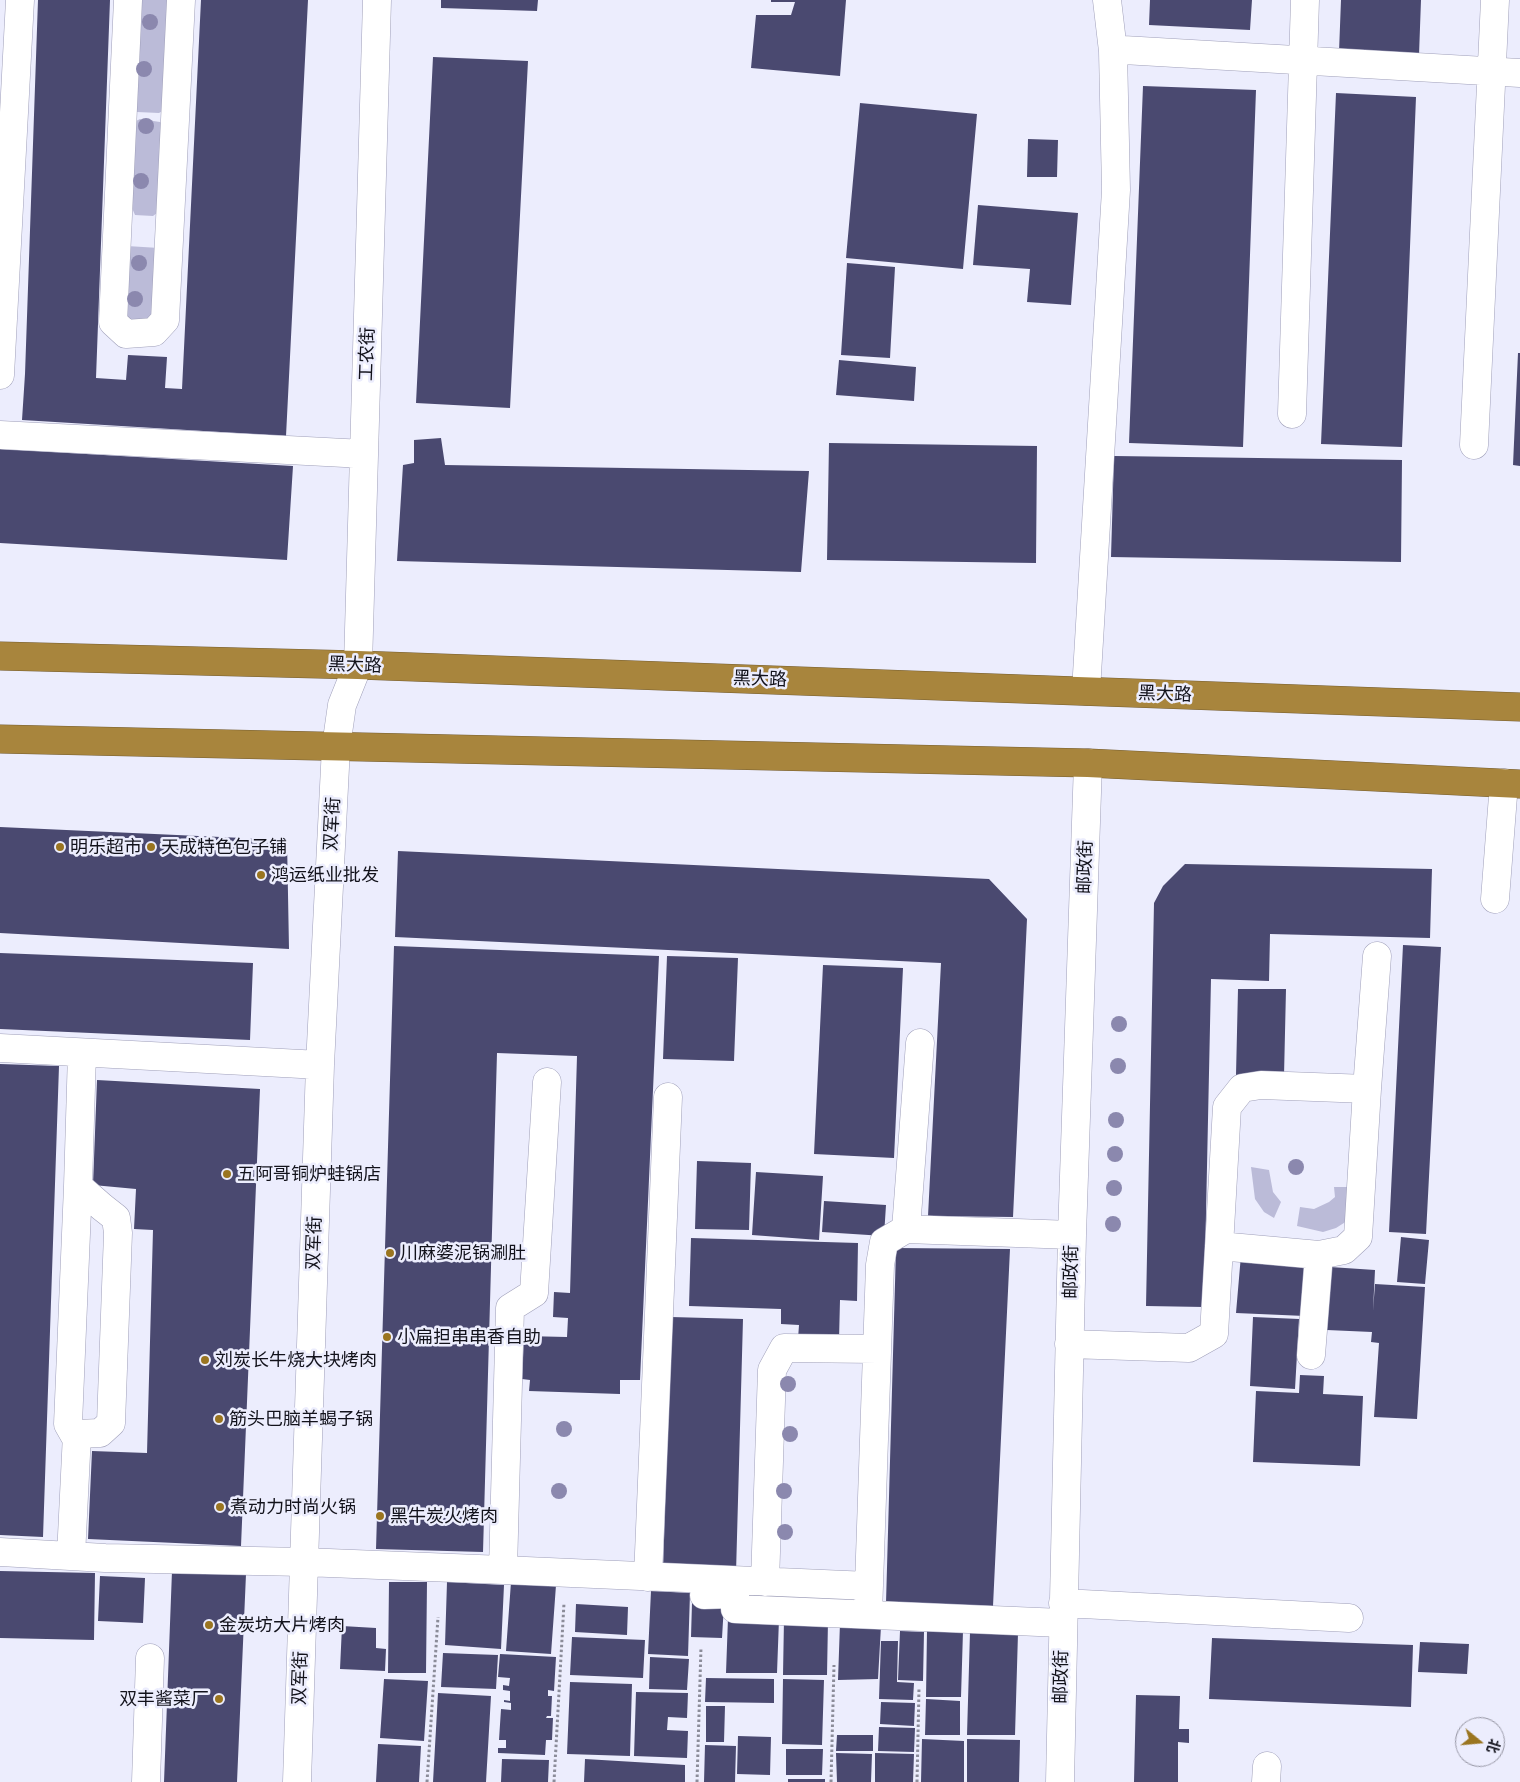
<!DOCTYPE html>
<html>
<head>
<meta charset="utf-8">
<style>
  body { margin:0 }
  #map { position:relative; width:1520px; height:1782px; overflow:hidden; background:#ecedfd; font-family:"Asap Condensed","Noto Sans SC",sans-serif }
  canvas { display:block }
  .north { position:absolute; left:1455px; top:1717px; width:50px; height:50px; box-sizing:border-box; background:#ecedfd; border:1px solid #9595a3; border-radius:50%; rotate:107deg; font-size:14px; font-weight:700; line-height:20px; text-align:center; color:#12121b }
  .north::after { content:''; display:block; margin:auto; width:18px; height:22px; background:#9a7520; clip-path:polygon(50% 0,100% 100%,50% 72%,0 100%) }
</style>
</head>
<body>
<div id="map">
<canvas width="1520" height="1782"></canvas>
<div class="north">北</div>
</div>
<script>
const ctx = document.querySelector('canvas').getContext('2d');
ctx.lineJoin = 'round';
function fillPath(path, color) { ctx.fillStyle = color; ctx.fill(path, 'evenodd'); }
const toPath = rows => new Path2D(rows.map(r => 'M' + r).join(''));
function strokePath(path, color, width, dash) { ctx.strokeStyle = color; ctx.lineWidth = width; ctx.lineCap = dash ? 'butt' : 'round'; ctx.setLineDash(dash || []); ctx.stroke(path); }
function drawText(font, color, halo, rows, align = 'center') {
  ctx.font = font + ' "Asap Condensed","Noto Sans SC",sans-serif'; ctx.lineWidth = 5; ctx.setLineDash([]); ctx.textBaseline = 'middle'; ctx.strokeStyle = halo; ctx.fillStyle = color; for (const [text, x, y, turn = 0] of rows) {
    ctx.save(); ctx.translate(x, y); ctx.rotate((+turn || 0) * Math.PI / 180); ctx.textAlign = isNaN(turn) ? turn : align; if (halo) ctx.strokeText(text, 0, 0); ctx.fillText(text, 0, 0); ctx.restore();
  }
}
const green = toPath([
  [138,0,168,0,166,109,159,113,137,112,133,108],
  [140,119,160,122,167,128,161,210,153,216,135,215,132,208,134,122],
  [127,246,159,248,156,320,122,321],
  [1251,1167,1269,1170,1273,1192,1281,1202,1274,1218,1264,1212,1255,1199],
  [1334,1187,1354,1187,1347,1221,1336,1228,1323,1232,1297,1226,1300,1207,1314,1209,1329,1202,1335,1197]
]);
const building = toPath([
  [38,0,110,0,96,378,126,380,128,355,167,357,165,388,182,389,201,0,308,0,286,436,22,420,25,374],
  [441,0,538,0,537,11,441,8],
  [771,0,846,0,840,76,751,68,756,15,791,15,795,2,771,2],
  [1150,0,1252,0,1250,30,1149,25],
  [1341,0,1421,0,1419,55,1339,52],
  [433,57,528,61,510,408,416,403],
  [1143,86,1256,90,1243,447,1129,443],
  [1336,93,1416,97,1402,447,1321,444],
  [860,103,977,114,963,269,846,258],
  [1028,139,1058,140,1057,177,1027,177],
  [978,205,1078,213,1071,305,1027,302,1030,269,973,265],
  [847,263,895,267,890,358,841,355],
  [1518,353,1520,353,1520,466,1513,465],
  [839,360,916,367,914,401,836,395],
  [441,438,445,465,809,471,801,572,397,561,403,465,414,463,414,440],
  [829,443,1037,446,1036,563,827,560],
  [0,449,293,466,287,560,0,543],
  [1114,456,1402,460,1401,562,1111,557],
  [0,827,287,840,289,949,0,933],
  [398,851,989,879,1027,919,1013,1217,928,1216,941,963,395,937],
  [1185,864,1432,869,1430,938,1270,934,1269,981,1211,979,1204,1307,1146,1306,1154,903,1163,886],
  [1403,945,1441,947,1426,1234,1389,1232],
  [394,946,659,956,640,1380,620,1380,620,1394,529,1391,530,1380,522,1379,524,1336,567,1337,568,1318,553,1317,554,1292,570,1293,577,1056,497,1053,483,1552,376,1549],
  [0,953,253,963,250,1040,0,1029],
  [667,956,738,958,734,1061,663,1059],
  [823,965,903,968,894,1158,814,1154],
  [1238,989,1286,989,1284,1076,1236,1075],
  [0,1064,59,1066,43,1537,0,1535],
  [97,1080,260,1089,241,1546,88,1539,92,1451,147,1453,153,1230,134,1229,136,1189,93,1185],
  [697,1161,751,1163,749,1230,695,1229],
  [756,1172,823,1176,819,1240,752,1235],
  [824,1201,886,1205,884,1236,822,1232],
  [1401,1237,1429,1240,1425,1284,1397,1282],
  [691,1238,858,1243,857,1301,840,1300,839,1340,798,1339,799,1325,781,1324,781,1309,689,1306],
  [896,1248,1010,1249,993,1606,886,1603],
  [1241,1255,1309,1259,1305,1316,1236,1313],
  [1330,1267,1375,1270,1373,1311,1375,1284,1425,1287,1417,1419,1374,1417,1379,1343,1371,1342,1372,1332,1327,1330],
  [671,1317,743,1319,736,1573,663,1571],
  [1253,1317,1299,1319,1295,1389,1250,1386],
  [1300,1375,1324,1376,1323,1394,1363,1396,1360,1466,1253,1462,1256,1391,1299,1393],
  [0,1571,95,1573,94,1640,0,1638],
  [172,1571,246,1574,237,1782,164,1782],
  [100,1576,145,1578,143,1623,98,1621],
  [389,1582,427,1582,426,1673,388,1673],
  [447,1582,504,1585,501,1649,445,1645],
  [511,1582,556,1585,551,1654,506,1651],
  [651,1591,690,1593,688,1656,648,1654],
  [692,1603,724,1604,722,1638,691,1637],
  [576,1604,628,1607,627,1635,575,1632],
  [728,1618,779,1619,777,1673,726,1673],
  [784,1619,828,1620,827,1675,783,1675],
  [840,1623,881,1626,878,1679,838,1680],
  [342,1626,376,1628,376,1648,386,1649,385,1671,340,1669],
  [927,1630,963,1631,961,1697,926,1697],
  [900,1631,924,1632,923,1681,898,1680],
  [970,1632,1018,1633,1015,1735,967,1735],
  [572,1637,645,1640,643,1678,570,1675],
  [1212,1638,1413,1645,1411,1707,1209,1699],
  [881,1641,898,1641,897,1682,914,1683,913,1700,879,1699],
  [1420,1642,1469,1644,1467,1674,1418,1672],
  [443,1653,498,1655,496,1689,441,1687],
  [500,1654,556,1657,554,1691,548,1690,548,1696,552,1696,551,1716,547,1716,546,1718,553,1718,552,1740,546,1740,545,1755,498,1753,498,1748,506,1748,506,1740,499,1740,501,1709,511,1710,511,1703,504,1702,504,1700,510,1701,510,1691,503,1690,503,1685,509,1686,510,1678,498,1677],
  [650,1657,689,1659,687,1690,649,1689],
  [706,1678,774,1679,774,1703,705,1702],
  [384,1679,428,1681,424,1741,380,1738],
  [783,1679,824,1680,822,1745,782,1744],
  [570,1682,632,1684,630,1756,567,1754],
  [636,1692,688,1693,687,1718,668,1717,667,1730,688,1731,687,1758,634,1756],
  [438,1693,491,1696,486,1782,433,1782],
  [1136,1695,1180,1696,1179,1729,1189,1729,1189,1743,1178,1742,1178,1782,1134,1782],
  [926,1699,960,1701,960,1735,925,1735],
  [881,1702,915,1703,914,1726,880,1724],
  [706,1706,725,1706,724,1742,706,1742],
  [879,1727,915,1728,914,1752,878,1751],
  [837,1735,873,1735,873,1751,836,1751],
  [738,1736,771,1737,770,1775,737,1774],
  [922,1739,964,1741,964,1782,921,1782],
  [967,1739,1020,1740,1019,1782,967,1782],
  [378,1744,421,1746,419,1782,376,1782],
  [705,1745,736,1746,735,1782,704,1782],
  [786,1749,823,1749,822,1775,786,1775],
  [836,1753,872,1754,871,1782,837,1782],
  [875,1753,914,1754,913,1782,875,1782],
  [502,1759,549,1760,548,1782,501,1782],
  [585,1759,685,1765,685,1782,584,1782],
  [788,1779,825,1779,825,1782,788,1782]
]);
const path = toPath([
  [427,1782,438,1617],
  [554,1782,564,1603],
  [697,1782,701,1647],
  [831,1782,834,1665],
  [917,1782,919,1688]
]);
const minor = toPath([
  [128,0,113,322,126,334,154,332,165,320,181,0],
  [1113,51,1123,50,1520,73],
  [0,375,20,0],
  [1292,414,1305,0],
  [0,435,364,454],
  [1474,445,1495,0],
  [1086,691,1116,190,1113,51,1107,0],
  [1495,899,1504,783],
  [0,1048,320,1065],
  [906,1229,920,1043],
  [1219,1246,1319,1255,1344,1250,1358,1237,1367,1089,1377,956],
  [1069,1344,1189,1348,1214,1334,1227,1107,1242,1088,1261,1085,1367,1089],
  [1311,1355,1319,1255],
  [76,1438,68,1424,78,1186],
  [0,1552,105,1558,304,1562,503,1570,869,1586],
  [71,1556,77,1434,100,1433,111,1423,118,1233,116,1218,102,1207,78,1186,82,1053],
  [503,1570,510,1308,534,1293,547,1082],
  [648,1577,668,1097],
  [765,1582,772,1370,784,1348,877,1349],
  [704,1595,735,1594,735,1609,1062,1623],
  [1063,1603,1349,1618],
  [868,1614,880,1265,884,1242,906,1229,1072,1235],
  [146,1782,150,1658],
  [297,1782,320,1065,336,747,342,705,358,665,377,0],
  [1060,1782,1072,1235,1088,763],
  [1266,1782,1267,1766]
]);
const highway = toPath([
  [0,656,358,665,1520,707],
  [0,739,1088,763,1520,784]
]);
const trees = [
  [150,22],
  [144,69],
  [146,126],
  [141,181],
  [139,263],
  [135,299],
  [1119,1024],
  [1118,1066],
  [1116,1120],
  [1115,1154],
  [1296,1167],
  [1114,1188],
  [1113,1224],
  [788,1384],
  [564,1429],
  [790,1434],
  [559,1491],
  [784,1491],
  [785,1532]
];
const markers = [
  [60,847,5,"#9a7520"],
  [151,847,5,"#9a7520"],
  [261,875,5,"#9a7520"],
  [227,1174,5,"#9a7520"],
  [390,1253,5,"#9a7520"],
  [387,1337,5,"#9a7520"],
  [205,1360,5,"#9a7520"],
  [219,1419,5,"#9a7520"],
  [220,1507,5,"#9a7520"],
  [380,1516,5,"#9a7520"],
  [209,1625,5,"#9a7520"],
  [219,1699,5,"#9a7520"]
];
const streetNames = [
  ["工农街",367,354,-88],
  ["黑大路",355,665,2],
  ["黑大路",760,679,2],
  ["黑大路",1165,694,2],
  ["双军街",332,824,-87],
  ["邮政街",1085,867,-88],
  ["双军街",314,1243,-88],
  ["邮政街",1071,1272,-89],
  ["邮政街",1061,1677,-89],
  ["双军街",300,1678,-88]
];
const poiNames = [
  ["明乐超市",70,847],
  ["天成特色包子铺",161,847],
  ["鸿运纸业批发",271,875],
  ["五阿哥铜炉蛙锅店",237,1174],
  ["川麻婆泥锅涮肚",400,1253],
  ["小扁担串串香自助",397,1337],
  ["刘炭长牛烧大块烤肉",215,1360],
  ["筋头巴脑羊蝎子锅",229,1419],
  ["煮动力时尚火锅",230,1507],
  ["黑牛炭火烤肉",390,1516],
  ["金炭坊大片烤肉",219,1625],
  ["双丰酱菜厂",209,1699,"right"]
];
fillPath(green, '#bbbbd8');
fillPath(building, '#4a4970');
strokePath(minor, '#9f9fb9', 29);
strokePath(highway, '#745d31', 29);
strokePath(path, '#8b8c99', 3, [2.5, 2.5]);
strokePath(minor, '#fff', 28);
strokePath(highway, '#a8853d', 28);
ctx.fillStyle = '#8b88ae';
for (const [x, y] of trees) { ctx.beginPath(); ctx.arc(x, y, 8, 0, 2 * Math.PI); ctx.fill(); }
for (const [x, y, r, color] of markers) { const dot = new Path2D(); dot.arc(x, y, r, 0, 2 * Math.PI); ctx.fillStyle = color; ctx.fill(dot); strokePath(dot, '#ecedfd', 2); }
drawText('18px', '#12121b', '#ecedfd', streetNames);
drawText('18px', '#12121b', '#ecedfd', poiNames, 'left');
</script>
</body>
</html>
